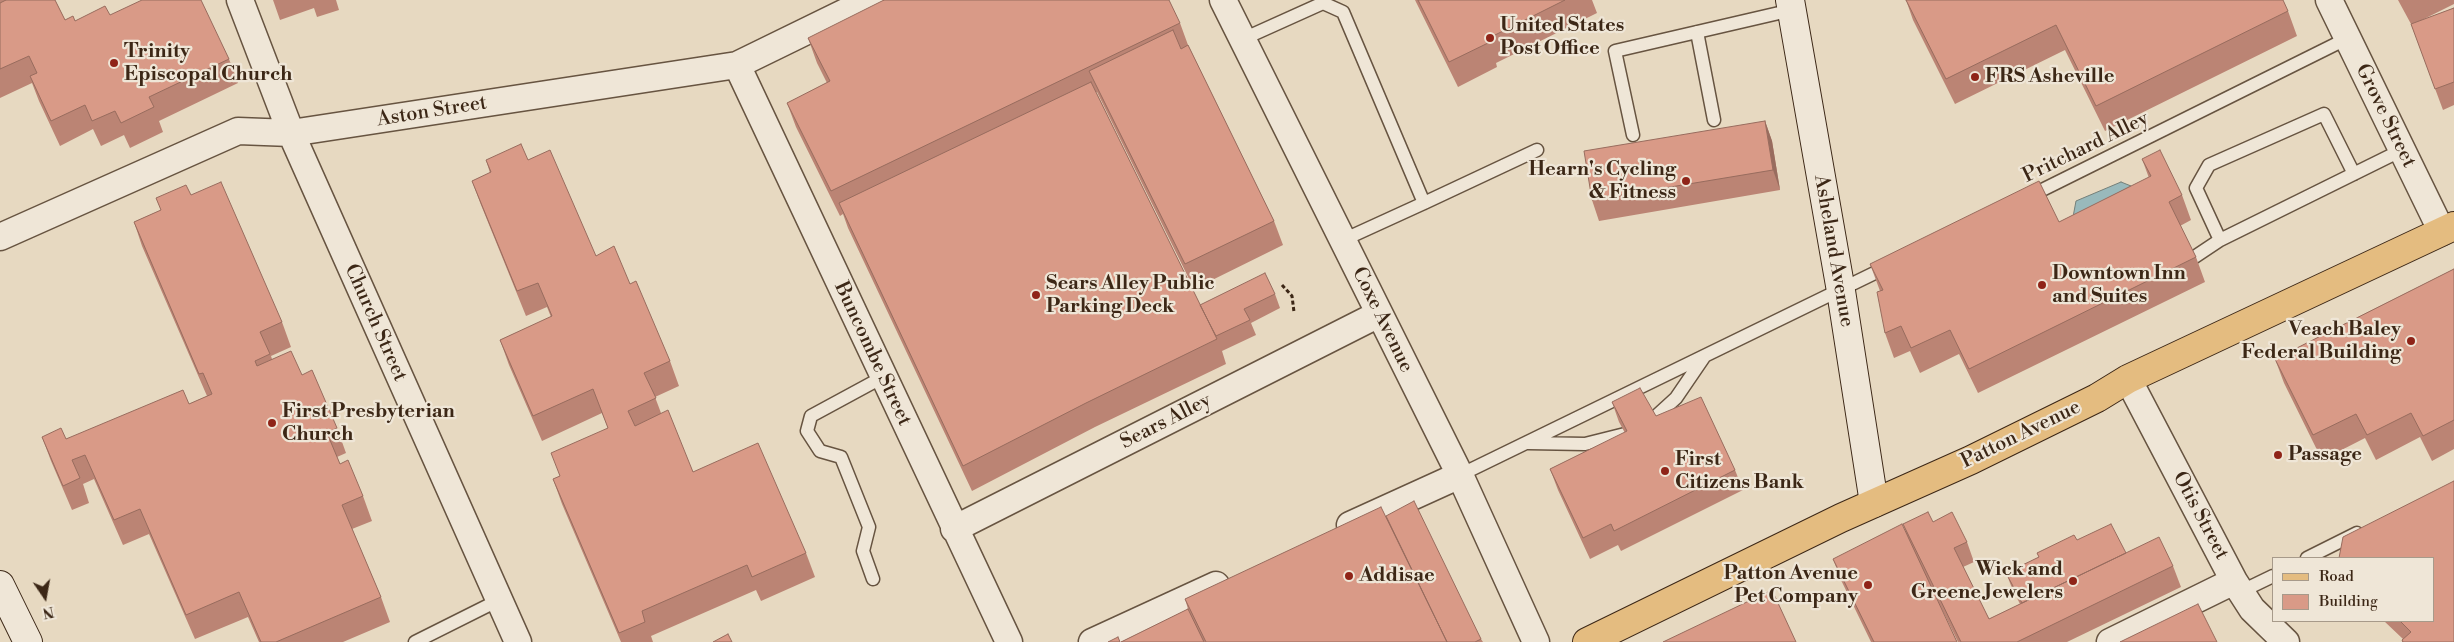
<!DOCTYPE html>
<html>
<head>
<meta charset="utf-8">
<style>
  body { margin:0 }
  #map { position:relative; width:2454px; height:642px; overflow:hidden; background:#e7d9c1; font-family:"Libre Bodoni",serif }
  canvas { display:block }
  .legend { position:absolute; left:2272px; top:557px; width:162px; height:65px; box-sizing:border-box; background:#efe6d7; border:1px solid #a79a8a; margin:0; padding:6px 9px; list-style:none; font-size:15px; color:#3c2716 }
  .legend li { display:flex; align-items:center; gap:10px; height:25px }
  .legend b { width:25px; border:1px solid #a79a8a }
  .north { position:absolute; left:20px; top:572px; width:50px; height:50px; -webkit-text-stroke:4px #efe6d7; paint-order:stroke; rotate:168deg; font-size:14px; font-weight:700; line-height:20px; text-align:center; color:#3c2716 }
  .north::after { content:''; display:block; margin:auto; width:18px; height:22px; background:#3c2716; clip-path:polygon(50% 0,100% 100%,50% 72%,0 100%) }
</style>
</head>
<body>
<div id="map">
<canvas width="2454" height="642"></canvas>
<ul class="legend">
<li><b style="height:6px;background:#e4bc80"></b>Road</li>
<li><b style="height:14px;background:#d99a87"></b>Building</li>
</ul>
<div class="north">N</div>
</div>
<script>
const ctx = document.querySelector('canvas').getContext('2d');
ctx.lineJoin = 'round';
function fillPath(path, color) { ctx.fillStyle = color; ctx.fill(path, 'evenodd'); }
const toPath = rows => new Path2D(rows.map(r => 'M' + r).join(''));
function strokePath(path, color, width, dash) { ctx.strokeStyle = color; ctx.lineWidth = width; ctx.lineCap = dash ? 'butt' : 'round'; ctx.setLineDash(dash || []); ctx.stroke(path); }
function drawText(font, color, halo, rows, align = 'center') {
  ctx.font = font + ' "Libre Bodoni",serif'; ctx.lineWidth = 4.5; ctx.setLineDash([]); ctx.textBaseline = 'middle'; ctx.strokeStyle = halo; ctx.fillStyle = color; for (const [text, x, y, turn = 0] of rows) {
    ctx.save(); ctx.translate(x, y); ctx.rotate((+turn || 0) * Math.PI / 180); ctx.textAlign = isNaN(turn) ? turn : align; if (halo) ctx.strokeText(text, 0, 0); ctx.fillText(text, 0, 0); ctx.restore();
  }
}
const water = toPath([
  [2121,182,2131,186,2073,217,2076,201,2121,182]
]);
const path = toPath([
  [1282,285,1292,296,1294,312]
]);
const lane = toPath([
  [1697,32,1714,120],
  [1243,39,1323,3,1343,12,1424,203,1537,150],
  [1633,135,1615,51,1792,10],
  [2028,197,2348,38],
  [1343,240,1424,203],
  [2220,240,2196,188,2209,165,2324,114,2354,174],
  [2193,258,2220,240,2402,150],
  [1529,443,1585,444,1625,434,1653,419,1676,398,1704,357],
  [1460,475,1889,266],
  [2307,558,2357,533],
  [873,579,863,551,869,527,841,457,820,451,807,431,811,416,883,377],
  [2242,591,2273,576],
  [415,642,499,600]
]);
const street = toPath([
  [240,0,291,133,518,642],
  [1223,0,1460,475,1536,642],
  [2329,0,2442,232],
  [737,65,1009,642],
  [0,237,238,131,291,133,737,65,870,0],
  [2128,379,2234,581,2252,609,2286,642],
  [1350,525,1460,475],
  [954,529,1379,314],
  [1092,642,1216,585],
  [2110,642,2234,581]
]);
const secondary = toPath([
  [1790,0,1841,291,1874,503],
  [0,585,28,642]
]);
const primary = toPath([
  [1587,642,1841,518,1971,460,2097,398,2128,379,2454,226]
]);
const wall = toPath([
  [0,0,55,0,65,20,75,21,110,15,229,59,238,83,159,121,163,132,130,148,124,135,101,146,93,129,60,146,39,101,32,83,0,98],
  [273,0,336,0,339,10,317,17,314,8,280,20],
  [1415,0,1592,0,1597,13,1496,63,1497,67,1458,87],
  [1906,0,2288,11,2297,36,2105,131,2065,50,1955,104,1913,20],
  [2398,0,2454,0,2454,4,2422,20,2454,8,2454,105,2443,110,2411,24],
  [1180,23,1188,45,1274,221,1283,245,1194,289,1097,92,1096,92,1200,305,1275,294,1280,308,1251,323,1256,335,1222,351,1226,364,1095,427,972,491,848,228,843,214,840,216,796,127,787,103,827,83,817,63,808,38],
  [1765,121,1772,141,1780,190,1599,221,1592,200],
  [2142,159,2182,195,2191,220,2180,226,2196,257,2205,282,1978,393,1959,354,1920,373,1910,351,1894,358,1885,333,1880,291,1870,264,2059,222,2149,178],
  [486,160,528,160,596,256,630,284,670,361,679,386,655,397,661,413,693,472,806,553,815,577,761,601,756,590,651,636,653,642,621,642,562,504,553,479,560,476,608,428,602,413,542,441,509,365,500,340,551,317,547,307,526,316,481,205,472,181,490,173],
  [191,195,282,322,291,347,271,356,272,359,302,375,337,428,346,453,337,457,340,464,363,496,372,521,352,529,381,597,390,622,343,642,259,642,248,617,195,639,149,534,123,545,94,479,83,484,89,503,72,510,51,461,42,437,66,439,189,404,207,396,142,246,134,222,161,210,156,198],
  [2454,269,2454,449,2432,461,2420,437,2376,460,2365,438,2322,460,2284,383,2275,359],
  [1612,402,1656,416,1735,470,1743,490,1621,551,1618,545,1590,559,1558,490,1550,469,1625,433,1619,422],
  [1386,516,1481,639,1483,642,1121,642,1188,609,1185,599],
  [1933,522,1967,542,1974,562,1963,567,1989,619,2020,604,2012,588,2006,573,2039,557,2037,553,2077,540,2173,566,2181,587,2067,642,1958,642,1927,579,1957,642,1871,642,1841,580,1833,559,1908,538,1903,524],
  [2384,621,2433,621,2454,642,2402,642,2402,640,2403,639]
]);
const shadedWall = toPath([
  [1765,121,1772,141,1780,190,1773,170]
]);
const building = toPath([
  [6,0,55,0,65,20,73,16,75,21,105,6,110,15,142,0,201,0,229,59,149,97,154,107,121,123,115,111,92,121,85,105,51,121,30,76,37,73,29,56,0,69,0,3,6,0],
  [884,0,1169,0,1180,23,831,191,787,103,830,81,808,38,884,0],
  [1418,0,1565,0,1487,39,1488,43,1449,62,1418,0],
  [1906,0,2283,0,2288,11,2096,106,2056,25,1946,79,1906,0],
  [2454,8,2454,82,2435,89,2411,24,2454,8],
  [1173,30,1181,49,1188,45,1274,221,1185,264,1089,71,1173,30],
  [1091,82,1217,339,1086,403,963,466,839,203,1091,82],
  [1765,121,1773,170,1592,200,1584,151,1765,121],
  [521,144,528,160,550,150,596,256,614,246,630,284,636,281,670,361,644,373,656,398,628,411,635,426,668,410,693,472,758,443,806,553,752,577,747,565,642,611,645,622,619,633,553,479,560,476,551,453,608,428,593,389,533,416,500,340,552,316,538,283,517,291,472,181,491,172,486,160,521,144],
  [2160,150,2182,195,2169,202,2196,257,1969,369,1950,330,1911,348,1901,326,1885,333,1877,292,1883,290,1870,264,2039,181,2059,222,2151,176,2142,159,2160,150],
  [221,182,282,322,260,332,270,354,255,361,257,366,291,351,302,375,312,370,337,428,327,433,340,464,348,460,363,496,342,505,381,597,276,642,261,642,239,592,186,615,140,509,114,520,85,455,72,460,80,478,63,486,42,437,61,428,66,439,183,390,189,404,212,394,203,373,199,374,134,222,161,210,156,198,186,185,191,195,221,182],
  [2454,269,2454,420,2423,436,2411,413,2367,435,2356,414,2313,435,2275,359,2454,269],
  [1265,273,1275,294,1244,309,1250,320,1216,336,1200,305,1265,273],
  [1640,388,1656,416,1701,397,1735,470,1614,531,1611,524,1583,538,1550,469,1627,431,1612,402,1640,388],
  [2454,481,2454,642,2403,642,2402,640,2411,632,2400,621,2433,621,2433,558,2339,558,2343,537,2454,481],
  [1414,501,1481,639,1475,642,1447,642,1386,516,1414,501],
  [1381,507,1447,642,1206,642,1185,599,1381,507],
  [1928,512,1933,522,1952,512,1967,542,1954,548,1989,619,2159,537,2173,566,2017,642,1961,642,1903,524,1928,512],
  [1902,524,1957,642,1874,642,1833,559,1902,524],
  [2111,524,2126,553,2022,603,2006,573,2039,557,2037,553,2074,535,2077,540,2111,524],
  [1772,590,1796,642,1663,642,1772,590],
  [2198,604,2217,642,2120,642,2198,604],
  [1188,609,1204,642,1121,642,1188,609],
  [728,634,732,642,713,642,728,634],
  [1118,637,1120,642,1108,642,1118,637]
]);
const markers = [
  [1490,38,5,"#8f2418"],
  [114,63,5,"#8f2418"],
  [1975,77,5,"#8f2418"],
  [1686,181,5,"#8f2418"],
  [2042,285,5,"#8f2418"],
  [1036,295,5,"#8f2418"],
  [2411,341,5,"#8f2418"],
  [272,423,5,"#8f2418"],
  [2278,455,5,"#8f2418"],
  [1665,471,5,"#8f2418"],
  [1349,576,5,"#8f2418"],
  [2073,581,5,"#8f2418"],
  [1868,585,5,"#8f2418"]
];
const poiNames = [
  ["United States",1500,26],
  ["Post Office",1500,49],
  ["Trinity",124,52],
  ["Episcopal Church",124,75],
  ["FRS Asheville",1985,77],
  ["Hearn's Cycling",1676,170,"right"],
  ["& Fitness",1676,193,"right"],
  ["Downtown Inn",2052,274],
  ["and Suites",2052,297],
  ["Sears Alley Public",1046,284],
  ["Parking Deck",1046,307],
  ["Veach Baley",2401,330,"right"],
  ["Federal Building",2401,353,"right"],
  ["First Presbyterian",282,412],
  ["Church",282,435],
  ["Passage",2288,455],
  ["First",1675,460],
  ["Citizens Bank",1675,483],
  ["Wick and",2063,570,"right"],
  ["Greene Jewelers",2063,593,"right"],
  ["Patton Avenue",1858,574,"right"],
  ["Pet Company",1858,597,"right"],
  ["Addisae",1359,576]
];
const streetNames = [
  ["Aston Street",432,112,-9],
  ["Grove Street",2385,116,64],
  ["Pritchard Alley",2086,148,-26],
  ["Asheland Avenue",1833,251,80],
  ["Coxe Avenue",1382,320,64],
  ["Church Street",375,323,66],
  ["Buncombe Street",872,354,65],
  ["Sears Alley",1166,422,-27],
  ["Patton Avenue",2021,435,-26],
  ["Otis Street",2200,516,62]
];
fillPath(water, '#99b9bb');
strokePath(water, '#747f79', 1);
strokePath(lane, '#675441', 15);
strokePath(street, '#675441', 29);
strokePath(secondary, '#3c2716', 30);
strokePath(primary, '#3c2716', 30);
strokePath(path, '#3c2716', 3, [4, 2.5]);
strokePath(lane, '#efe6d7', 12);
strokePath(street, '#efe6d7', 26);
strokePath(secondary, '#efe6d7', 28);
strokePath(primary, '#e4bc80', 28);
fillPath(wall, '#bb8474');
fillPath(shadedWall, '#986c5e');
fillPath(building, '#d99a87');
strokePath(building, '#986c5e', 1);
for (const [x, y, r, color] of markers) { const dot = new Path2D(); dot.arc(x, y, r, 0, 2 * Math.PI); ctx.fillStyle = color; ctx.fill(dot); strokePath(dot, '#efe6d7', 2); }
drawText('bold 20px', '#3c2716', '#efe6d7', poiNames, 'left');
drawText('20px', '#3c2716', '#efe6d7', streetNames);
</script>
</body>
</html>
